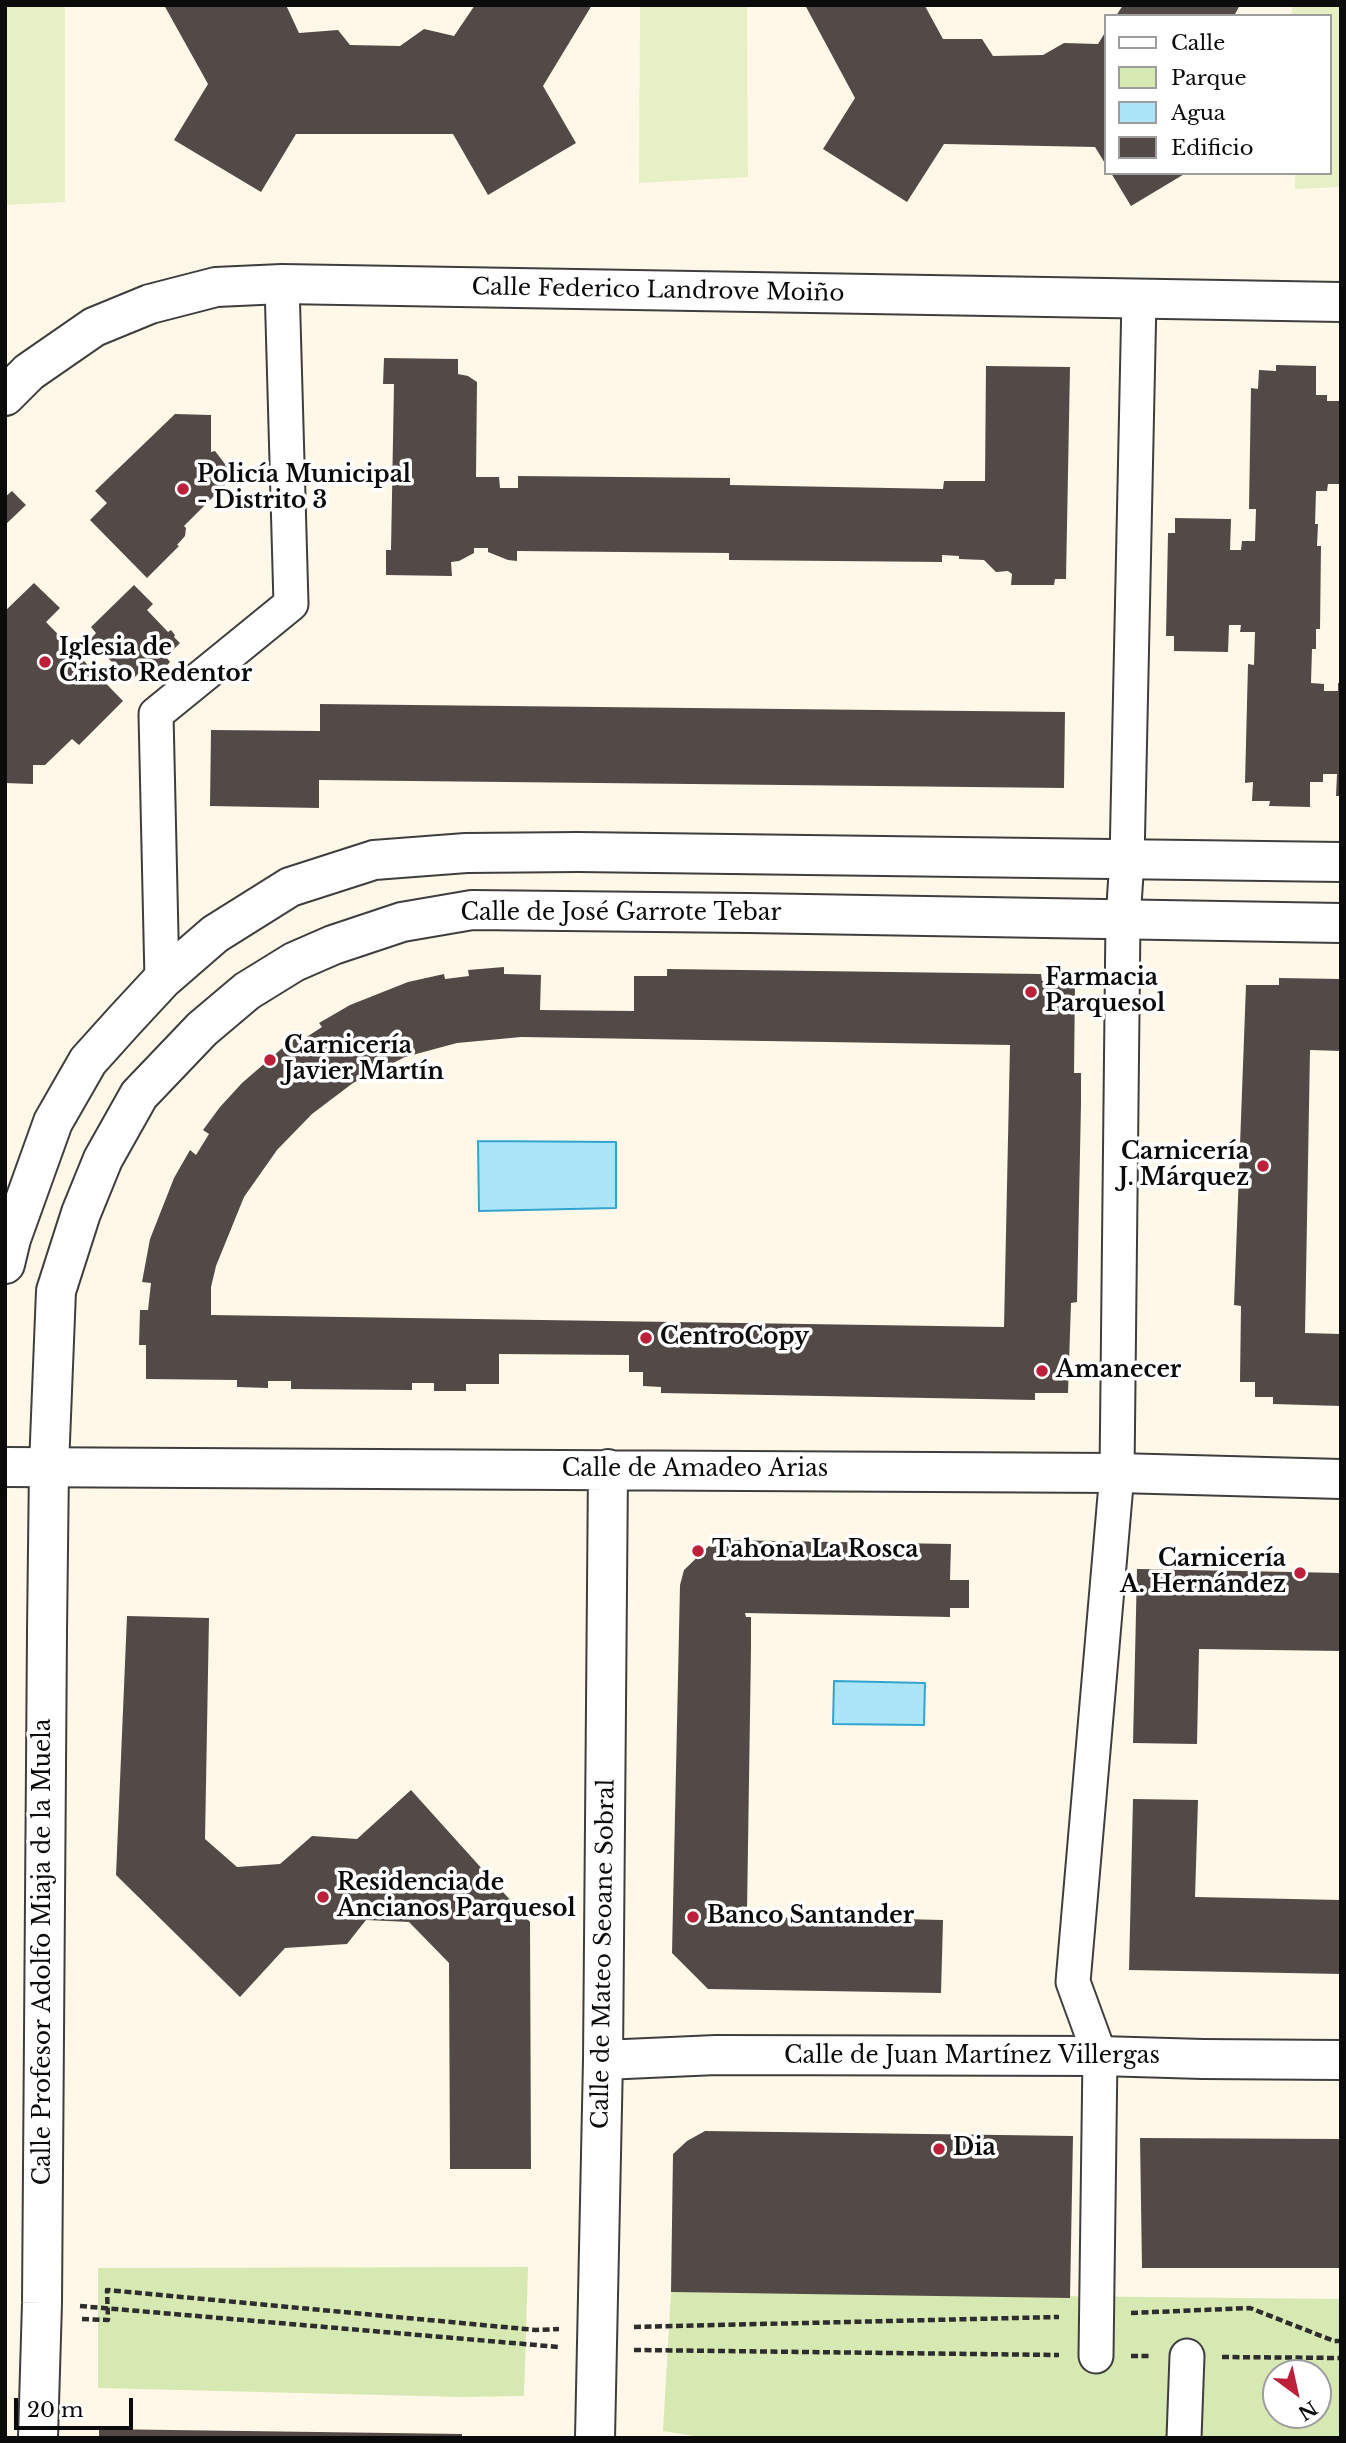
<!DOCTYPE html>
<html>
<head>
<meta charset="utf-8">
<style>
  body { margin:0 }
  #map { position:relative; width:1346px; height:2443px; overflow:hidden; background:#fff8e8; font-family:"Libre Baskerville",serif }
  canvas { display:block }
  .frame { position:absolute; inset:0; border:7px solid #0b0b0b; pointer-events:none }
  .legend { position:absolute; left:1104px; top:14px; width:228px; height:161px; box-sizing:border-box; background:#fff; border:2px solid #9d9d9d; margin:0; padding:9px 12px; list-style:none; font-size:21px; color:#0b0b0b }
  .legend li { display:flex; align-items:center; gap:14px; height:35px }
  .legend b { width:35px; border:2px solid #9d9d9d }
  .north { position:absolute; left:1262px; top:2359px; width:70px; height:70px; box-sizing:border-box; background:#fff; border:2px solid #9d9d9d; border-radius:50%; rotate:147deg; font-size:19px; font-weight:700; line-height:28px; text-align:center; color:#0b0b0b }
  .north::after { content:''; display:block; margin:auto; width:24px; height:32px; background:#bd203b; clip-path:polygon(50% 0,100% 100%,50% 72%,0 100%) }
  .scale { position:absolute; left:14px; top:2398px; width:119px; height:32px; box-sizing:border-box; border:4px solid #0b0b0b; border-top:0; padding-left:9px; font-size:21px; line-height:24px; white-space:nowrap; color:#0b0b0b; -webkit-text-stroke:5px #fff; paint-order:stroke }
</style>
</head>
<body>
<div id="map">
<canvas width="1346" height="2443"></canvas>
<div class="frame"></div>
<ul class="legend">
<li><b style="height:9px;background:#fff"></b>Calle</li>
<li><b style="height:19px;background:#d6e9b2"></b>Parque</li>
<li><b style="height:19px;background:#ace5f8"></b>Agua</li>
<li><b style="height:19px;background:#534a47"></b>Edificio</li>
</ul>
<div class="north">N</div>
<div class="scale">20 m</div>
</div>
<script>
const ctx = document.querySelector('canvas').getContext('2d');
ctx.lineJoin = 'round';
function fillPath(path, color) { ctx.fillStyle = color; ctx.fill(path, 'evenodd'); }
const toPath = rows => new Path2D(rows.map(r => 'M' + r).join(''));
function strokePath(path, color, width, dash) { ctx.strokeStyle = color; ctx.lineWidth = width; ctx.lineCap = dash ? 'butt' : 'round'; ctx.setLineDash(dash || []); ctx.stroke(path); }
function drawText(font, color, halo, rows, align = 'center') {
  ctx.font = font + ' "Libre Baskerville",serif'; ctx.lineWidth = 7; ctx.setLineDash([]); ctx.textBaseline = 'middle'; ctx.strokeStyle = halo; ctx.fillStyle = color; for (const [text, x, y, turn = 0] of rows) {
    ctx.save(); ctx.translate(x, y); ctx.rotate((+turn || 0) * Math.PI / 180); ctx.textAlign = isNaN(turn) ? turn : align; if (halo) ctx.strokeText(text, 0, 0); ctx.fillText(text, 0, 0); ctx.restore();
  }
}
const green = toPath([
  [528,2267,524,2396,462,2397,98,2388,98,2268],
  [671,2292,1341,2299,1341,2438,735,2438,700,2437,663,2431],
  [1276,2373,1318,2373,1318,2415,1276,2415]
]);
const pitch = toPath([
  [5,5,65,5,65,202,5,205],
  [640,5,747,5,748,177,639,183],
  [1292,5,1341,5,1341,187,1295,189,1295,173,1330,173,1330,16,1292,16]
]);
const water = toPath([
  [478,1141,616,1142,616,1208,479,1211,478,1141],
  [834,1681,925,1683,924,1725,833,1724,834,1681]
]);
const building = toPath([
  [164,5,286,5,299,33,338,30,350,45,400,46,424,29,454,36,475,5,592,5,543,86,576,143,488,195,453,134,296,134,261,192,174,140,208,84],
  [805,5,925,6,943,39,982,39,993,56,1043,55,1064,43,1098,44,1106,31,1106,165,1095,147,944,144,907,202,823,149,855,98],
  [1123,5,1240,5,1234,16,1116,16],
  [1111,173,1186,173,1131,206],
  [384,358,458,359,458,374,468,376,477,382,476,477,499,477,500,488,518,488,518,476,730,478,730,485,943,489,944,481,985,481,986,366,1070,367,1066,579,1055,579,1054,585,1011,585,1012,574,1008,571,996,572,984,560,959,559,959,556,942,555,942,562,729,560,729,553,517,551,517,561,508,560,488,552,488,548,474,548,474,553,459,561,451,562,452,576,386,575,386,550,391,550,394,384,383,384],
  [1276,365,1316,366,1316,395,1327,395,1327,401,1341,401,1341,484,1328,484,1327,491,1316,491,1315,524,1318,524,1317,546,1321,546,1320,629,1316,629,1316,649,1312,649,1311,683,1324,684,1324,691,1338,691,1338,683,1341,683,1341,796,1336,796,1337,774,1323,774,1323,782,1310,782,1310,807,1269,806,1270,801,1252,801,1253,782,1245,783,1248,664,1254,665,1255,632,1240,632,1241,625,1229,625,1228,652,1174,651,1174,636,1166,636,1168,533,1175,533,1175,518,1231,519,1230,550,1241,550,1242,541,1255,541,1256,509,1249,509,1251,388,1258,389,1259,370,1276,371],
  [175,414,211,415,211,452,215,451,232,473,225,480,225,485,184,526,186,528,185,536,177,545,179,546,147,578,90,520,107,503,95,491],
  [12,491,26,505,5,525,5,497],
  [34,583,60,608,46,622,123,701,79,745,72,739,45,765,33,765,33,784,5,783,5,611],
  [134,585,153,604,147,610,168,632,171,630,175,635,174,637,180,643,166,657,170,662,158,675,147,665,131,681,90,640,96,633,91,627],
  [320,704,1065,712,1064,788,319,780,319,808,210,806,211,730,320,731],
  [504,967,504,974,541,975,540,1010,634,1011,634,976,667,976,667,969,1041,974,1042,981,1075,982,1074,1073,1081,1073,1081,1103,1077,1302,1071,1303,1068,1393,1035,1393,1035,1400,661,1393,661,1387,643,1386,643,1372,629,1372,629,1355,499,1354,499,1384,466,1384,466,1391,434,1391,434,1383,412,1383,412,1390,291,1389,291,1381,268,1381,268,1388,237,1387,237,1380,146,1379,146,1345,139,1345,140,1310,148,1310,151,1283,142,1282,150,1239,174,1178,190,1150,196,1155,209,1134,203,1130,220,1107,242,1083,287,1044,299,1035,302,1040,322,1027,319,1023,350,1005,408,982,444,974,445,979,469,976,468,970],
  [521,1037,1010,1045,1004,1327,211,1315,211,1287,216,1266,244,1197,277,1150,312,1114,353,1083,405,1057,457,1043],
  [1279,978,1341,979,1341,1051,1310,1050,1305,1333,1341,1334,1341,1406,1273,1404,1273,1397,1255,1397,1255,1382,1240,1382,1241,1306,1234,1305,1246,985,1279,985],
  [723,1540,951,1544,950,1580,969,1580,969,1608,950,1608,950,1617,745,1613,746,1617,751,1617,751,1648,747,1912,741,1912,741,1917,886,1919,886,1916,900,1916,900,1919,943,1920,941,1993,708,1989,672,1953,680,1585,684,1570,711,1544],
  [1137,1569,1341,1573,1341,1651,1199,1649,1197,1744,1133,1743],
  [127,1616,209,1618,205,1839,237,1867,280,1864,312,1836,357,1839,411,1790,530,1922,531,2169,450,2169,449,1963,409,1922,366,1920,347,1944,285,1948,240,1997,116,1875],
  [1133,1799,1198,1800,1195,1897,1341,1900,1341,1974,1129,1970],
  [705,2131,1073,2136,1070,2298,671,2292,673,2154,687,2141],
  [1140,2138,1341,2139,1341,2268,1142,2268],
  [99,2429,462,2434,462,2438,99,2438]
]);
const path = toPath([
  [80,2306,559,2347],
  [1131,2313,1250,2308,1334,2341,1341,2341],
  [82,2319,108,2320,107,2290,536,2330,559,2329],
  [634,2327,1059,2317],
  [634,2350,1059,2355],
  [1131,2356,1150,2356],
  [1222,2357,1341,2358]
]);
const pedestrian = toPath([
  [162,980,156,714,291,604,282,284],
  [1096,2356,1100,2056,1073,1982,1117,1473,1123,919,1127,860,1139,299],
  [1184,2438,1187,2356]
]);
const minor = toPath([
  [5,396,29,372,94,327,150,304,216,287,282,284,1341,302],
  [5,1467,1117,1473,1341,1479],
  [603,2060,716,2055,1100,2056,1203,2059,1341,2060],
  [595,2438,603,2060,608,1469]
]);
const tertiary = toPath([
  [5,1264,11,1239,53,1122,88,1061,124,1021,162,980,215,934,290,887,374,860,466,853,578,852,1341,862],
  [38,2438,42,2303,47,1632,49,1466,56,1291,81,1213,103,1159,139,1095,202,1029,247,991,294,962,333,945,402,922,472,910,748,913,1341,923]
]);
const markers = [
  [183,489,7,"#bd203b"],
  [45,662,7,"#bd203b"],
  [1031,992,7,"#bd203b"],
  [270,1060,7,"#bd203b"],
  [1263,1166,7,"#bd203b"],
  [646,1338,7,"#bd203b"],
  [1042,1371,7,"#bd203b"],
  [698,1551,7,"#bd203b"],
  [1300,1573,7,"#bd203b"],
  [323,1897,7,"#bd203b"],
  [693,1917,7,"#bd203b"],
  [939,2149,7,"#bd203b"]
];
const streetNames = [
  ["Calle Federico Landrove Moiño",658,291,1],
  ["Calle de José Garrote Tebar",621,914],
  ["Calle de Amadeo Arias",695,1470],
  ["Calle Profesor Adolfo Miaja de la Muela",44,1952,-90],
  ["Calle de Mateo Seoane Sobral",604,1954,-89],
  ["Calle de Juan Martínez Villergas",972,2057]
];
const poiNames = [
  ["Policía Municipal",197,476],
  ["- Distrito 3",197,502],
  ["Iglesia de",59,649],
  ["Cristo Redentor",59,675],
  ["Farmacia",1045,979],
  ["Parquesol",1045,1005],
  ["Carnicería",284,1047],
  ["Javier Martín",284,1073],
  ["Carnicería",1249,1153,"right"],
  ["J. Márquez",1249,1179,"right"],
  ["CentroCopy",660,1338],
  ["Amanecer",1056,1371],
  ["Tahona La Rosca",712,1551],
  ["Carnicería",1286,1560,"right"],
  ["A. Hernández",1286,1586,"right"],
  ["Residencia de",337,1884],
  ["Ancianos Parquesol",337,1910],
  ["Banco Santander",707,1917],
  ["Dia",953,2149]
];
fillPath(green, '#d6e9b2');
fillPath(pitch, '#e6f0c4');
fillPath(water, '#ace5f8');
strokePath(water, '#31a4d0', 2);
fillPath(building, '#534a47');
strokePath(pedestrian, '#3e3e3e', 37);
strokePath(minor, '#3e3e3e', 42);
strokePath(tertiary, '#3e3e3e', 42);
strokePath(path, '#2d2d2d', 4.5, [7, 3.5]);
strokePath(pedestrian, '#fff', 33);
strokePath(minor, '#fff', 38);
strokePath(tertiary, '#fff', 38);
for (const [x, y, r, color] of markers) { const dot = new Path2D(); dot.arc(x, y, r, 0, 2 * Math.PI); ctx.fillStyle = color; ctx.fill(dot); strokePath(dot, '#fff', 2.5); }
drawText('23px', '#0b0b0b', '#fff', streetNames);
drawText('bold 23px', '#0b0b0b', '#fff', poiNames, 'left');
</script>
</body>
</html>
